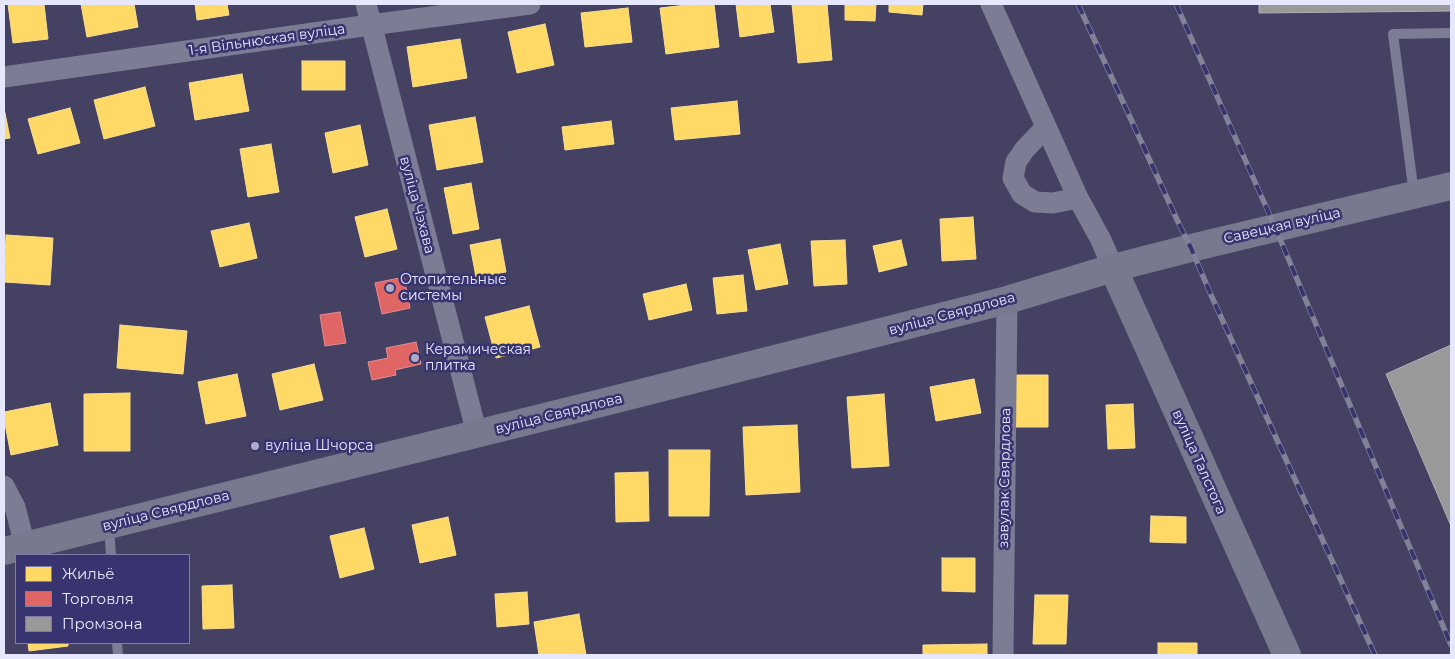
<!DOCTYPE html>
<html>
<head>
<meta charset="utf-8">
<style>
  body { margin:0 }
  #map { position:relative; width:1455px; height:659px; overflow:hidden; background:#444162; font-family:Montserrat,sans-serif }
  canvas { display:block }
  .frame { position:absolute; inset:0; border:5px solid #e6e7fd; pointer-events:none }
  .legend { position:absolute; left:15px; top:554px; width:175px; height:90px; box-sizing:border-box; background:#38346f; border:1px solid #7e7ca8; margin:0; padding:6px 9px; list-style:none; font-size:15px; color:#e6e7fd }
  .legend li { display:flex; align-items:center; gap:10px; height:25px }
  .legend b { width:25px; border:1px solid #7e7ca8 }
</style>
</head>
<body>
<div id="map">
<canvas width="1455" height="659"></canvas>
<div class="frame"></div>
<ul class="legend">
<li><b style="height:14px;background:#ffd966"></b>Жильё</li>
<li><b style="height:14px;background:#e06666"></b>Торговля</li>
<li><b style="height:14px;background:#999"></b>Промзона</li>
</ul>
</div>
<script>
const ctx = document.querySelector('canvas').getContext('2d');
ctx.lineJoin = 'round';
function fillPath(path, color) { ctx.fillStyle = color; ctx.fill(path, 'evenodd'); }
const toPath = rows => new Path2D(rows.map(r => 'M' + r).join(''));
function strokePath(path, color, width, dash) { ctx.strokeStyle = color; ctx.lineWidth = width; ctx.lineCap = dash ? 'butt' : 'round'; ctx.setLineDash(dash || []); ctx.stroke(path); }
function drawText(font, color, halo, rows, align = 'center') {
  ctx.font = font + ' Montserrat,sans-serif'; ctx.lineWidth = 5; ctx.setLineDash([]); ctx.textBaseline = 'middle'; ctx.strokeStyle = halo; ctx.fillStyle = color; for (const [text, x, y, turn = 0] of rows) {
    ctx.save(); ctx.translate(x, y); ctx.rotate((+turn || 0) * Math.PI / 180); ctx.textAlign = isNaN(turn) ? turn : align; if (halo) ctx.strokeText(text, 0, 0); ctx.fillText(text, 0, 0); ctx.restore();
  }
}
const homes = toPath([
  [8,4,44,4,48,39,13,43,8,4],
  [81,4,134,4,138,27,87,37,81,4],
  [195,4,227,4,229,15,197,20,195,4],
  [695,4,714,4,719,47,666,54,660,8,695,4],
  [736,4,770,4,774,32,740,37,736,4],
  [792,4,827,4,832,60,798,63,792,4],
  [845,4,876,4,875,21,845,20,845,4],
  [889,4,923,4,922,15,889,12,889,4],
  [628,8,632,42,585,47,581,13,628,8],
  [545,24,554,65,517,73,508,32,545,24],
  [460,39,467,78,413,87,407,47,460,39],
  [302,61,345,61,345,90,302,90,302,61],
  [242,74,249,111,195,120,189,83,242,74],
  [145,87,155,126,104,139,94,100,145,87],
  [737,101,740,134,675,140,671,108,737,101],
  [4,108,10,138,4,139,4,108],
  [70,108,80,143,38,154,28,119,70,108],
  [475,117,483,162,437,170,429,125,475,117],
  [611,121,614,144,565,150,562,127,611,121],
  [360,125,368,165,333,173,325,133,360,125],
  [271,144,279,192,248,197,240,149,271,144],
  [471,183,479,229,453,234,444,188,471,183],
  [387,209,397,249,365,257,355,217,387,209],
  [973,217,976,259,942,261,940,219,973,217],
  [249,223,257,258,220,267,211,231,249,223],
  [6,235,53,238,50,285,4,282,6,235],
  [500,239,506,272,476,277,470,245,500,239],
  [845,240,847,284,814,286,811,241,845,240],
  [901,240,907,265,879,272,873,246,901,240],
  [780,244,788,284,756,290,748,250,780,244],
  [743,275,747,311,717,314,713,278,743,275],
  [686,284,692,310,649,320,643,294,686,284],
  [529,306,540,347,496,358,485,317,529,306],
  [120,325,187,331,183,374,117,368,120,325],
  [314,364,323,400,280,410,272,374,314,364],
  [237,374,246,416,206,424,198,382,237,374],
  [1015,375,1048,375,1048,427,1015,427,1015,375],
  [974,379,981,413,936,421,930,387,974,379],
  [130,393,130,451,84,451,84,394,130,393],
  [884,394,889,466,852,468,847,397,884,394],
  [50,403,58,445,11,455,4,419,4,412,50,403],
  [1133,404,1135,448,1108,449,1106,405,1133,404],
  [797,425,800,492,746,495,743,427,797,425],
  [669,450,710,450,709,516,669,516,669,450],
  [648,472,649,521,616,522,615,473,648,472],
  [1151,516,1186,517,1186,543,1150,542,1151,516],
  [448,517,456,555,420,563,412,525,448,517],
  [364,528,374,569,340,578,330,536,364,528],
  [942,558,975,558,975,592,942,591,942,558],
  [232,585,234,628,203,629,202,586,232,585],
  [527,592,529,624,497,627,495,594,527,592],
  [1035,595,1068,595,1066,644,1033,644,1035,595],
  [579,614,586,655,539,655,534,622,579,614],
  [28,643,68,643,68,646,29,651,28,643],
  [1158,643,1197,643,1197,655,1158,655,1158,643],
  [987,644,987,655,923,655,923,645,987,644]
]);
const shops = toPath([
  [404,277,410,308,382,314,375,283,404,277],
  [340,312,346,343,325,346,320,315,340,312],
  [416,342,421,364,395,370,396,375,372,380,368,362,388,358,386,348,416,342]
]);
const industry = toPath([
  [1259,4,1451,4,1451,11,1259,13,1259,4],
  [1451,345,1451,526,1386,374,1451,345]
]);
const lane = toPath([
  [1414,194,1393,34,1451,33],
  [109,526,111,555],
  [117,643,118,655]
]);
const street = toPath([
  [366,4,477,434],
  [991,4,1078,198,1101,240,1113,268],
  [4,77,370,25,530,4],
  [1046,127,1025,149,1016,162,1013,178,1022,194,1035,202,1053,203,1078,198],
  [4,486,15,507,25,546],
  [1003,655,1007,300]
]);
const secondary = toPath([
  [1113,268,1287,655],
  [4,551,613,400,1007,300,1113,268,1191,248,1451,186]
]);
const rail = toPath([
  [1078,4,1179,224,1191,248,1211,295,1375,655],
  [1176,4,1275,227,1451,645]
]);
const markers = [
  [390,288,5,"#adadc7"],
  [415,358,5,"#adadc7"],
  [255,446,5,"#adadc7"]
];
const streetNames = [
  ["1-я Вільнюская вуліца",267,40,-8],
  ["вуліца Чэхава",417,205,75],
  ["Савецкая вуліца",1282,226,-13],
  ["вуліца Свярдлова",952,314,-15],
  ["вуліца Свярдлова",559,414,-14],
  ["вуліца Талстога",1199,462,66],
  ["завулак Свярдлова",1005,478,-89],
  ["вуліца Свярдлова",166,511,-14]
];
const poiNames = [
  ["Отопительные",400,280],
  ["системы",400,296],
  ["Керамическая",425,350],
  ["плитка",425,366],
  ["вуліца Шчорса",265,446]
];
fillPath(homes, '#ffd966');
strokePath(homes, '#f8dd93', 1);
fillPath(shops, '#e06666');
strokePath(shops, '#e28d93', 1);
fillPath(industry, '#999');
strokePath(industry, '#b0b0b7', 1);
strokePath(lane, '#7d7c95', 10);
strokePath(street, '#7d7c95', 21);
strokePath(secondary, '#777a8e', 28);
strokePath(rail, '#818197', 5.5);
strokePath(rail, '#38346f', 4, [11]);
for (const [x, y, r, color] of markers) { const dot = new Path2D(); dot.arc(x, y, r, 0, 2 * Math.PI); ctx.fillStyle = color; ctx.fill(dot); strokePath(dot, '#38346f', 2); }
drawText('14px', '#e6e7fd', '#38346f', streetNames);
drawText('14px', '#e6e7fd', '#38346f', poiNames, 'left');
</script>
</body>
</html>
